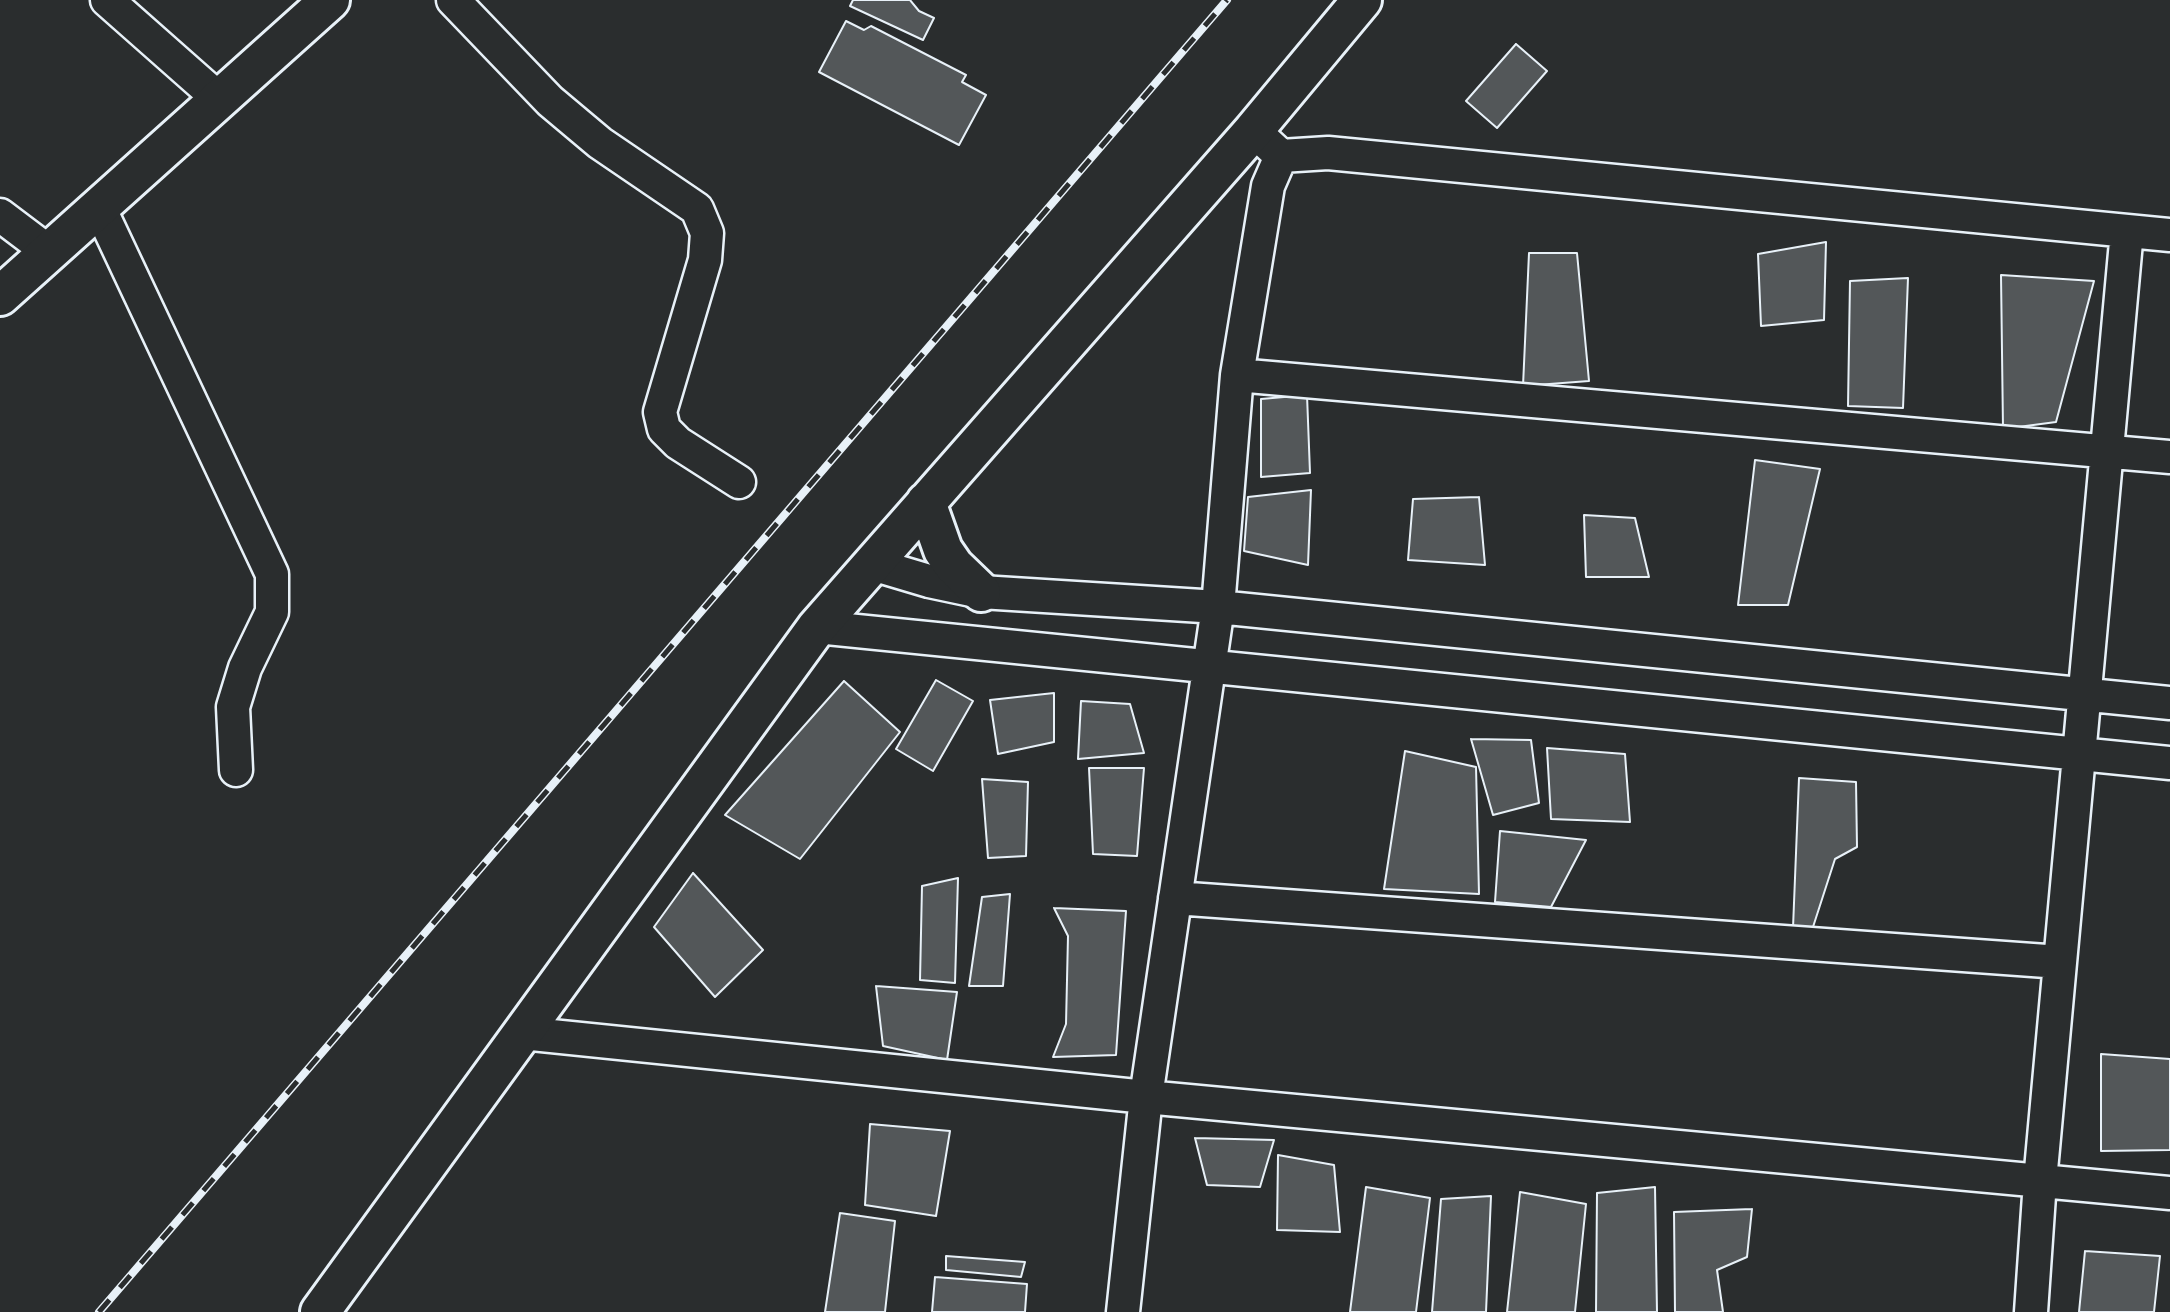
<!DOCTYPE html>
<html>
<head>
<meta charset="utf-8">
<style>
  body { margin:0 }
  canvas { display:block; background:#2a2d2e }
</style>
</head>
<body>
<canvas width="2170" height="1312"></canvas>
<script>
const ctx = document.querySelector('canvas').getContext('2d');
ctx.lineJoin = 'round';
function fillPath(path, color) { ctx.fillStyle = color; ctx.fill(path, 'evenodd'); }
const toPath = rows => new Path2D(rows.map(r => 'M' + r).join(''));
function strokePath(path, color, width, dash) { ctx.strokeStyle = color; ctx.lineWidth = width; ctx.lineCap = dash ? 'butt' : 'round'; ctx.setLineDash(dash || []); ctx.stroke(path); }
const building = toPath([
  [853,0,910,0,919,11,934,18,923,40,850,6,853,0],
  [846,21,864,30,871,26,966,75,962,82,986,95,959,145,819,72,846,21],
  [1516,44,1547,71,1497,128,1466,101,1516,44],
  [1826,242,1824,320,1761,326,1758,254,1826,242],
  [1529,253,1577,253,1589,381,1523,386,1529,253],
  [2001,275,2094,281,2056,422,2003,429,2001,275],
  [1908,278,1903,408,1848,406,1850,281,1908,278],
  [1307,395,1310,473,1261,477,1261,399,1307,395],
  [1755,460,1820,469,1788,605,1738,605,1755,460],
  [1311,490,1308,565,1244,551,1248,497,1311,490],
  [1479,497,1485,565,1408,560,1413,499,1479,497],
  [1584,515,1635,518,1649,577,1586,577,1584,515],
  [936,680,973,701,933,771,896,749,936,680],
  [844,681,900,732,800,859,725,815,844,681],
  [1054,693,1054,742,998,754,990,700,1054,693],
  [1081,701,1130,704,1144,753,1078,759,1081,701],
  [1471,739,1531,740,1539,803,1493,815,1471,739],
  [1547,748,1625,754,1630,822,1551,819,1547,748],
  [1405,751,1476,767,1479,894,1384,889,1405,751],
  [1089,768,1144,768,1137,856,1093,854,1089,768],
  [1799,778,1856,782,1857,847,1835,859,1813,927,1793,928,1799,778],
  [982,779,1028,782,1026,856,988,858,982,779],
  [1500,831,1586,840,1551,907,1495,902,1500,831],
  [693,873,763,950,715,997,654,927,693,873],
  [958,878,955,983,920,980,922,886,958,878],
  [1010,894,1003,986,969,986,982,897,1010,894],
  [1054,908,1126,911,1116,1055,1053,1057,1066,1024,1068,936,1054,908],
  [876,986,957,992,947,1060,883,1046,876,986],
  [2101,1054,2170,1059,2170,1150,2101,1151,2101,1054],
  [870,1124,950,1131,936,1216,865,1205,870,1124],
  [1195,1138,1274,1140,1260,1187,1207,1185,1195,1138],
  [1278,1155,1334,1165,1340,1232,1277,1230,1278,1155],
  [1366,1187,1430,1198,1416,1312,1350,1312,1366,1187],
  [1655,1187,1657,1312,1596,1312,1597,1193,1655,1187],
  [1520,1192,1586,1204,1575,1312,1507,1312,1520,1192],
  [1491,1196,1486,1312,1432,1312,1441,1199,1491,1196],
  [1752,1209,1747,1257,1717,1270,1723,1312,1675,1312,1674,1212,1752,1209],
  [840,1213,895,1221,885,1312,825,1312,840,1213],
  [2085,1251,2160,1256,2154,1312,2079,1312,2085,1251],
  [946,1256,1025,1262,1021,1277,946,1270,946,1256],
  [935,1277,1027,1284,1025,1312,932,1312,935,1277]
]);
const minor = toPath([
  [107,0,219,99],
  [453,0,550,101,600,143,697,209,707,233,705,260,660,412,664,429,678,443,739,482],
  [1267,143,1281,156,1328,153,2170,235],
  [99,207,272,574,272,612,245,668,233,707,236,770],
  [0,215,49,252],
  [1237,375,2170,457],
  [872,564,929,581,981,592,1218,607,2170,703],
  [817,627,2170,763],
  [1175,898,2060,962],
  [522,1033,1146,1097,2170,1193],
  [1123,1312,1146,1097,1218,607,1237,375,1268,186,1281,156],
  [2031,1312,2040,1181,2127,231]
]);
const tertiary = toPath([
  [0,296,330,0],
  [926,502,943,550,954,566,981,592],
  [320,1312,817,627,1253,131,1362,0]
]);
const rail = toPath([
  [99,1312,1227,0]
]);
fillPath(building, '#535759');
strokePath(building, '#e8f1f8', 2);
strokePath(minor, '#e8f1f8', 37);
strokePath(tertiary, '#e8f1f8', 44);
strokePath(minor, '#2a2d2e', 32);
strokePath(tertiary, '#2a2d2e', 38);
strokePath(rail, '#e8f1f8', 8);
strokePath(rail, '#2a2d2e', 5, [16]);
</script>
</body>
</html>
